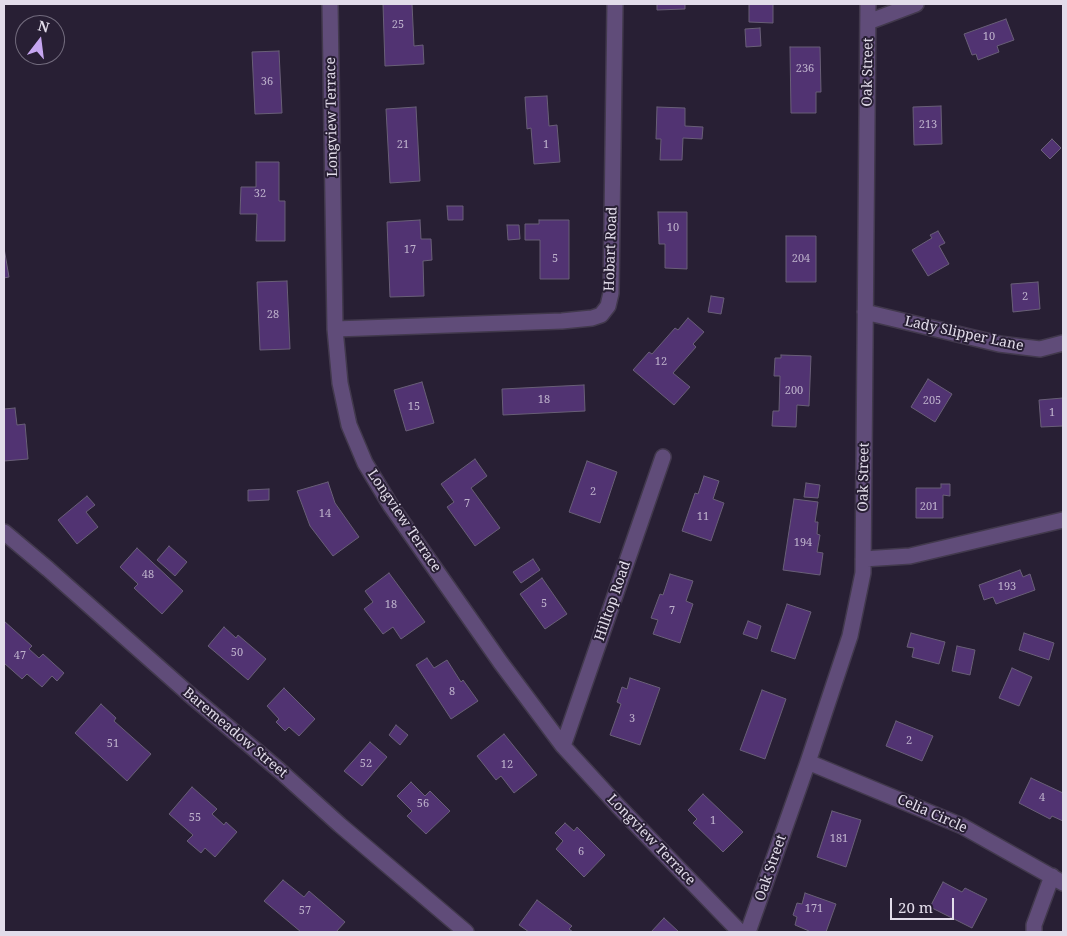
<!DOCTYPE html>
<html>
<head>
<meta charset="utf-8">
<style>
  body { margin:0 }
  #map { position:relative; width:1067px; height:936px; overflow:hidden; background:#281f34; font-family:"Noto Serif",serif }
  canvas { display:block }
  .frame { position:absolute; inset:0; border:5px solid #e2dcea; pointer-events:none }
  .north { position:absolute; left:15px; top:15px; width:50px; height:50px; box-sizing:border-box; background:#281f34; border:1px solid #726b7d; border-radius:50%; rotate:15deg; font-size:14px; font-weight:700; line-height:20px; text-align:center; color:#e2dcea }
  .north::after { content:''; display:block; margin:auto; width:18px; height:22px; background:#c6a6f0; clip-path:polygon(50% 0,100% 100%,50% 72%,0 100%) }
  .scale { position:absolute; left:890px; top:898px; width:64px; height:22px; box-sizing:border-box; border:2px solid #e2dcea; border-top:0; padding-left:6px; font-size:15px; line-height:18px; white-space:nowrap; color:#e2dcea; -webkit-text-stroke:4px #281f34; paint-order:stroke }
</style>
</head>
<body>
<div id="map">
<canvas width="1067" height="936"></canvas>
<div class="frame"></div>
<div class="north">N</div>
<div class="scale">20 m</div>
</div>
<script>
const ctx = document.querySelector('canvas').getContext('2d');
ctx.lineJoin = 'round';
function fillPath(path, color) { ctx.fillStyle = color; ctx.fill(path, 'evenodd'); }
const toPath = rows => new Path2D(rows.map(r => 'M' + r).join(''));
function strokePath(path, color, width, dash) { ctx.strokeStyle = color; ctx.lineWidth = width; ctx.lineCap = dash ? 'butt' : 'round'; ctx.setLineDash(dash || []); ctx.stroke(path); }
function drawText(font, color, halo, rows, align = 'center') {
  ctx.font = font + ' "Noto Serif",serif'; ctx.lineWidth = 4; ctx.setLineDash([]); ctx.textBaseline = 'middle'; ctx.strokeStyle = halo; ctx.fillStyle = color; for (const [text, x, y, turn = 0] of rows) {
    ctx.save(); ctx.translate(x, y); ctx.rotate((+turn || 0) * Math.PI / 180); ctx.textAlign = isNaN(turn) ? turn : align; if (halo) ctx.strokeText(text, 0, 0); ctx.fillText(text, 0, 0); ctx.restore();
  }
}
const building = toPath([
  [383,4,412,4,414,46,423,45,424,64,385,66,383,4],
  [657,4,685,4,685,9,657,10,657,4],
  [749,4,773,4,773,23,749,22,749,4],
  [1006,19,1014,40,997,46,999,52,978,60,976,54,972,55,964,34,1006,19],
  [760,28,761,46,746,47,745,29,760,28],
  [790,47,820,47,821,92,816,92,816,113,791,113,790,47],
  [279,51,282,113,255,114,252,52,279,51],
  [547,96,549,126,557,125,560,162,534,164,531,128,527,129,525,97,547,96],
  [941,106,942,144,914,145,913,107,941,106],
  [416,107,420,181,390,183,386,109,416,107],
  [657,107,685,108,685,126,703,127,702,139,683,138,682,160,660,160,661,139,656,139,657,107],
  [1052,139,1061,148,1050,159,1041,150,1052,139],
  [256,162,279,162,279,201,285,201,285,241,256,241,257,214,240,214,241,187,256,187,256,162],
  [447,206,463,206,463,220,448,220,447,206],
  [658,212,687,212,687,269,665,268,665,244,659,244,658,212],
  [420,220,421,239,431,239,432,260,423,261,424,296,390,297,387,222,420,220],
  [539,220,569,220,569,279,540,279,540,240,525,240,525,224,539,224,539,220],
  [507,225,519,225,520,239,508,240,507,225],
  [938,231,945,243,939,246,949,264,928,276,912,250,932,238,930,235,938,231],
  [786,236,816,236,816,282,786,282,786,236],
  [4,248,9,277,4,278,4,248],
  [287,281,290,349,260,350,257,282,287,281],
  [1038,282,1040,309,1013,312,1011,284,1038,282],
  [711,296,724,298,721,314,708,312,711,296],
  [688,318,704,332,693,344,696,347,673,373,690,387,674,405,633,370,649,352,652,354,675,328,678,330,688,318],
  [781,355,811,356,809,406,797,405,796,427,772,426,773,411,779,411,780,376,774,376,775,358,781,358,781,355],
  [928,379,952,394,935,422,911,407,928,379],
  [422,382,434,423,406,431,394,390,422,382],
  [584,385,585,411,503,415,502,389,584,385],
  [1063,398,1063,426,1041,427,1039,400,1063,398],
  [15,408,17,425,25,424,28,459,4,461,4,409,15,408],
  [475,459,487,476,471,488,500,528,475,546,447,507,454,502,441,484,475,459],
  [587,461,617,472,600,523,569,512,587,461],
  [704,476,719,481,713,499,724,503,711,541,682,531,695,493,698,494,704,476],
  [328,482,335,503,359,537,333,556,310,526,297,491,328,482],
  [806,483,820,485,818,498,804,497,806,483],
  [941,484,950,484,950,496,943,495,943,518,916,518,916,488,941,488,941,484],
  [269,489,269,500,248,501,248,490,269,489],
  [87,496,95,505,86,512,98,527,77,544,58,520,87,496],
  [794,499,818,502,815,522,818,522,817,534,820,535,817,552,823,553,820,575,783,570,794,499],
  [169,546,187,562,175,576,157,560,169,546],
  [137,548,183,591,162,614,134,588,138,584,120,567,137,548],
  [533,559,540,570,521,583,513,572,533,559],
  [1020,570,1023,577,1030,574,1035,590,996,604,993,597,984,600,979,585,1020,570],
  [389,573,425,622,401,639,393,627,383,634,364,609,373,602,365,591,389,573],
  [670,574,693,581,686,601,693,604,680,643,653,634,658,620,651,618,660,594,663,595,670,574],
  [542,578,567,614,545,629,520,594,542,578],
  [787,604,811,612,795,659,771,651,787,604],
  [4,621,32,646,29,649,39,658,43,654,64,673,57,681,52,676,42,687,27,674,22,679,4,663,4,621],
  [748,621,761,626,757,639,743,634,748,621],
  [224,627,236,638,238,635,266,659,248,680,208,646,224,627],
  [911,633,945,642,939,664,912,657,914,648,907,647,911,633],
  [1024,633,1054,643,1049,660,1019,650,1024,633],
  [957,646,975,650,970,675,952,671,957,646],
  [427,658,434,668,447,660,461,682,463,680,478,701,451,719,416,665,427,658],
  [1012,668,1032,677,1019,706,999,698,1012,668],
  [630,678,660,688,640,745,610,735,621,704,617,702,622,687,627,689,630,678],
  [284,688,315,719,299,736,289,727,285,731,276,722,279,719,267,706,284,688],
  [762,690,786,699,765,759,740,750,762,690],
  [101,704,116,718,114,721,151,754,127,781,75,733,101,704],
  [896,721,933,736,922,761,886,746,896,721],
  [396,725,408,735,400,745,389,735,396,725],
  [504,734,537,775,514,793,501,776,496,780,477,756,504,734],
  [370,742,387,757,362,786,344,771,370,742],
  [1031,778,1063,793,1063,821,1052,816,1050,819,1019,803,1031,778],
  [411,782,425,796,430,791,450,811,426,834,407,816,412,811,397,796,411,782],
  [192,787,217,809,212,814,224,825,226,822,237,832,215,857,205,848,201,853,187,841,193,835,169,814,192,787],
  [703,794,743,832,723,852,693,823,697,819,688,810,703,794],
  [832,811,861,820,846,867,817,857,832,811],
  [565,823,574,831,577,827,605,855,584,877,556,849,563,841,555,833,565,823],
  [283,880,304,897,309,891,345,922,336,932,301,932,264,901,283,880],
  [943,882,962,892,965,888,987,899,972,928,930,907,943,882],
  [805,893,836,904,826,932,808,932,809,931,795,925,797,917,793,915,797,903,802,904,805,893],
  [537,900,572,926,569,929,573,932,529,932,519,925,537,900],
  [664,918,679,932,651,932,664,918]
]);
const minor = toPath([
  [330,4,335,329,340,383,349,425,365,463,391,506,501,663,563,746,618,806,740,932],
  [868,22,916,4],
  [865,312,999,344,1040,349,1063,343],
  [335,329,562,321,592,318,601,315,608,306,611,293,615,4],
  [4,532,48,569,189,694,279,770,340,825,466,932],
  [863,559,910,556,1063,520],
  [563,746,663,457],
  [808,762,962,826,1063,883],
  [748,932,808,762,850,636,863,573,868,4],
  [1034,932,1034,925,1052,876]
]);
const numberNames = [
  ["25",398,25],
  ["10",989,37],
  ["236",805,69],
  ["36",267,82],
  ["213",928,125],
  ["21",403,145],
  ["1",546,145],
  ["32",260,194],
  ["10",673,228],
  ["17",410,250],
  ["5",555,259],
  ["204",801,259],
  ["2",1025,297],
  ["28",273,315],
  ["12",661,362],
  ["200",794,391],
  ["18",544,400],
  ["205",932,401],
  ["15",414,407],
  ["1",1052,413],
  ["2",593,492],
  ["7",467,504],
  ["201",929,507],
  ["14",325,514],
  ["11",703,517],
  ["194",803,543],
  ["48",148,575],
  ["193",1007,587],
  ["5",544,604],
  ["18",391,605],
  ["7",672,611],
  ["50",237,653],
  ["47",20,656],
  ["8",452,692],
  ["3",632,719],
  ["2",909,741],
  ["51",113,744],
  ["52",366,764],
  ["12",507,765],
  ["4",1042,798],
  ["56",423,804],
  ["55",195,818],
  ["1",713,821],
  ["181",839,839],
  ["6",581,852],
  ["171",814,909],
  ["57",305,911]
];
const streetNames = [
  ["Oak Street",868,72,-89],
  ["Longview Terrace",332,117,-91],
  ["Hobart Road",611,249,-88],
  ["Lady Slipper Lane",964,334,12],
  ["Oak Street",864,477,-89],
  ["Longview Terrace",404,521,56],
  ["Hilltop Road",613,601,-71],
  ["Baremeadow Street",235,733,40],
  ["Celia Circle",932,814,24],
  ["Longview Terrace",651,840,46],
  ["Oak Street",771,868,-71]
];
fillPath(building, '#513372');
strokePath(building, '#695f77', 1);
strokePath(minor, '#42394d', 18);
strokePath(minor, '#604c79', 15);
drawText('11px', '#beb2cc', null, numberNames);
drawText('14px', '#e2dcea', '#281f34', streetNames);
</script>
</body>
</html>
